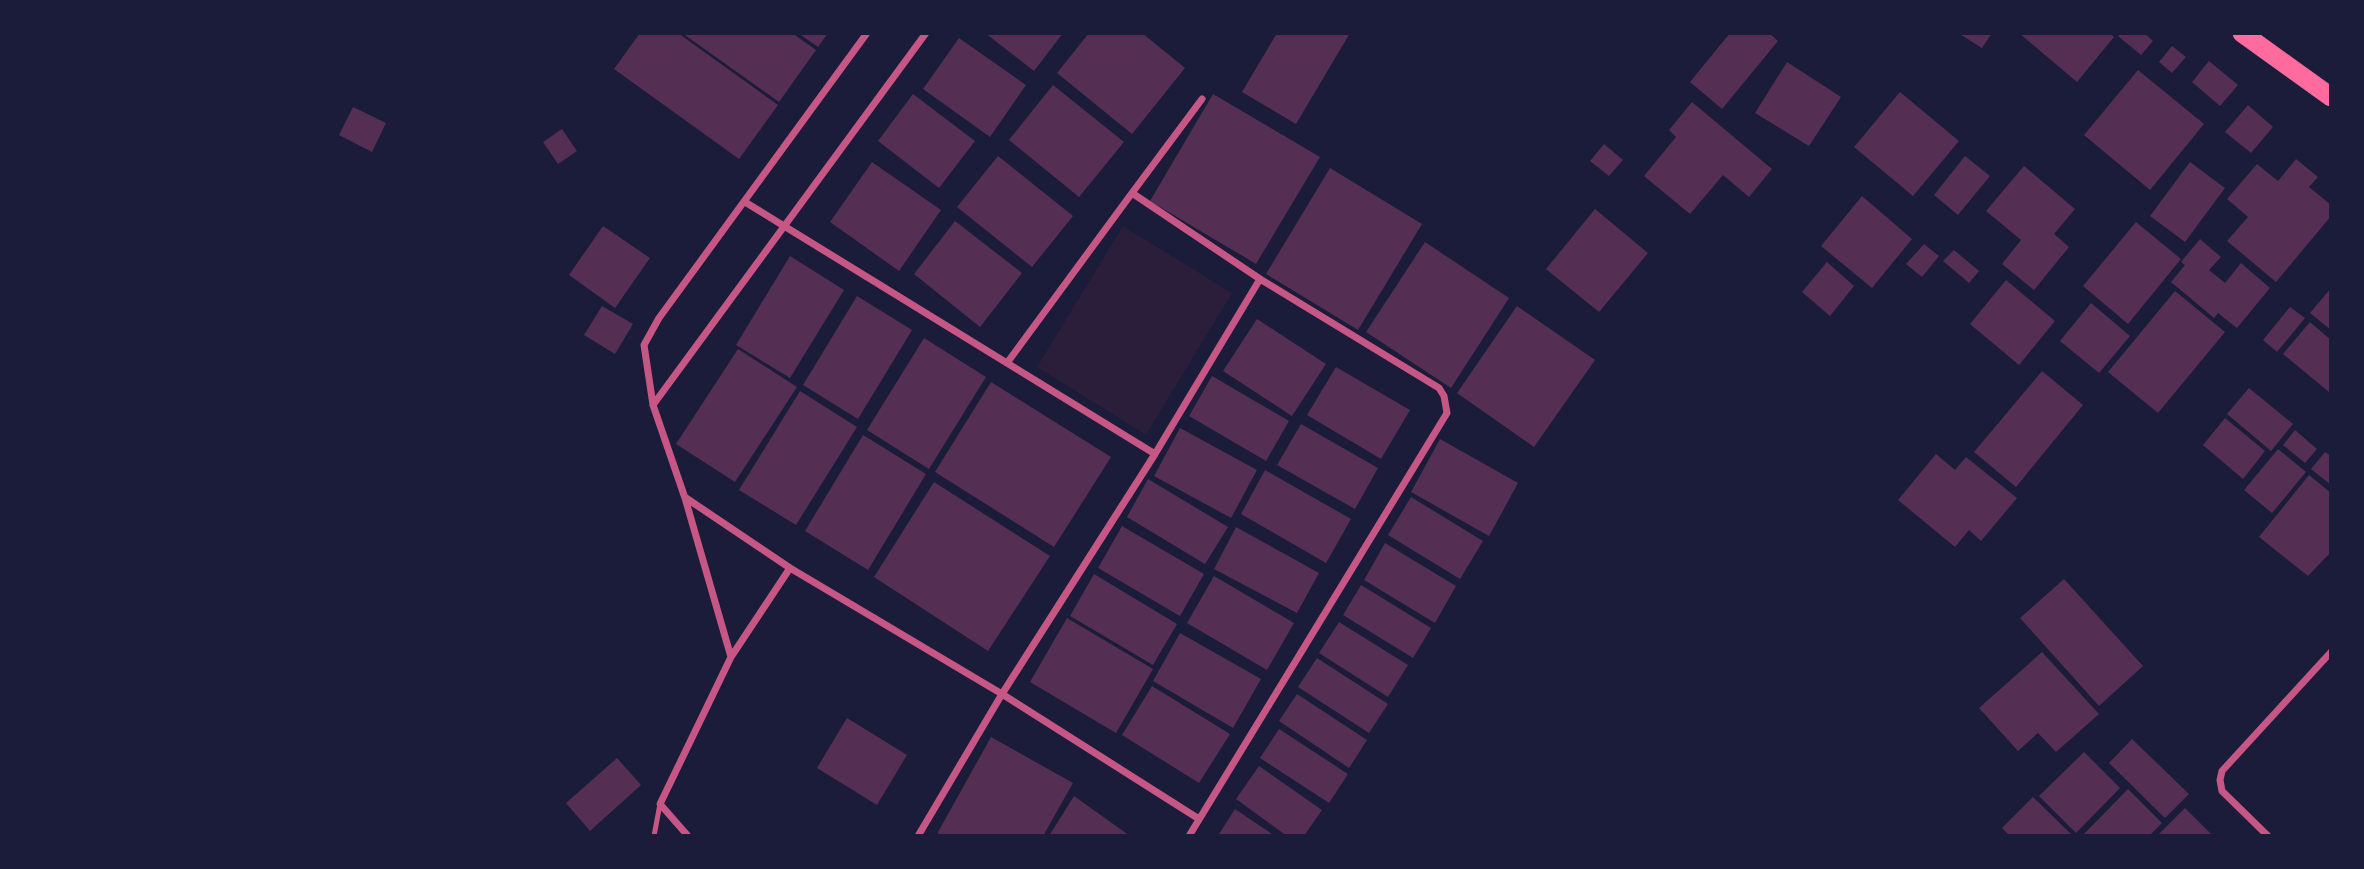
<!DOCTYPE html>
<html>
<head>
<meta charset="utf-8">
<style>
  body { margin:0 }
  #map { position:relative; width:2364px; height:869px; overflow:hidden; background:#1b1b3a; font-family:Manrope,sans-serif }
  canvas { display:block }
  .frame { position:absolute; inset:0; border:35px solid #1b1b3a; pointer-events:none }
</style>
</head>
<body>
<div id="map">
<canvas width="2364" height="869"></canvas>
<div class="frame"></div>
</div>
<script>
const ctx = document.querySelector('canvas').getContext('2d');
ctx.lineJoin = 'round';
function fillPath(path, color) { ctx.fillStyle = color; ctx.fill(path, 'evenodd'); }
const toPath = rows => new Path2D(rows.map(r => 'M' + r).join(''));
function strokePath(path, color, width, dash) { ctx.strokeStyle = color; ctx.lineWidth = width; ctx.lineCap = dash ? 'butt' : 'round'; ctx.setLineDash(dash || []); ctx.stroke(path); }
const green = toPath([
  [1123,226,1232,293,1146,435,1037,367]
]);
const building = toPath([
  [640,33,678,33,778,105,739,159,614,69],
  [682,33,792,33,816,50,779,102],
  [798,33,828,33,818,47],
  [985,33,1063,33,1034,71],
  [1089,33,1142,33,1185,68,1132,134,1057,73],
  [1277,33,1350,33,1296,124,1242,92],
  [1730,33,1769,33,1778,41,1722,109,1690,82],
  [1958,33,1992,33,1982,48],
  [2019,33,2110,33,2114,37,2077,82],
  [2121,33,2144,33,2153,41,2141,55,2118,36],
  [959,38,1026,85,990,137,923,89],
  [2172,46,2186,57,2172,73,2159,62],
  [2209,61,2238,85,2220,106,2192,82],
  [1787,62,1841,97,1809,146,1755,113],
  [2138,70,2204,124,2150,190,2084,135],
  [1053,85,1124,142,1079,197,1009,140],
  [1900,92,1959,141,1913,196,1854,147],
  [913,94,975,141,939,188,878,141],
  [1213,94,1320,157,1256,264,1150,201],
  [1692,102,1772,169,1749,197,1723,175,1690,214,1644,176,1676,137,1669,130],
  [2248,105,2273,127,2251,153,2225,132],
  [353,107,386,123,372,152,339,135],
  [562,129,577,151,558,164,543,142],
  [1604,144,1623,160,1609,176,1590,161],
  [998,156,1073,216,1032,267,957,207],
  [1965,156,1990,176,1958,215,1934,195],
  [2296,159,2318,177,2309,187,2331,205,2331,216,2276,282,2227,241,2248,217,2227,199,2257,164,2278,181],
  [872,162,941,210,899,271,830,222],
  [2190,162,2225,188,2185,242,2150,216],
  [2024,166,2075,209,2054,234,2069,247,2034,290,2002,264,2021,240,1986,211],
  [1330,168,1422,224,1358,330,1266,274],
  [1862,196,1912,239,1872,288,1821,246],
  [1595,209,1648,253,1599,312,1546,269],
  [955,221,1022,273,980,327,914,274],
  [2136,222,2181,259,2128,324,2083,286],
  [603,226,650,258,615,308,569,275],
  [2200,239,2221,257,2209,270,2225,283,2241,263,2270,288,2237,328,2218,313,2214,318,2171,282,2185,265,2181,262],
  [1425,242,1509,298,1451,388,1366,332],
  [1924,244,1939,256,1922,277,1906,264],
  [1954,250,1979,271,1969,283,1943,261],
  [790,256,844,290,790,378,736,345],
  [1827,262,1854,286,1830,316,1802,292],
  [2006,280,2055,321,2019,365,1970,324],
  [2331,288,2331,330,2310,313],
  [2175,291,2225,332,2158,413,2108,372],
  [857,296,912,330,858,419,803,385],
  [2091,303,2130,336,2099,373,2060,341],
  [602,306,633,324,615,354,584,335],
  [1517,306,1595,360,1534,447,1457,393],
  [2290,307,2305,318,2277,352,2263,340],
  [1257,319,1326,364,1292,416,1223,371],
  [2310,322,2331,340,2329,392,2283,354],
  [924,338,986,377,929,469,867,430],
  [738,349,797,387,735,482,676,444],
  [1336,367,1410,410,1381,459,1307,415],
  [2042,371,2083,405,2016,487,1974,452],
  [1212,376,1289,421,1266,461,1189,416],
  [991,382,1111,457,1054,547,935,472],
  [2249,388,2293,424,2271,451,2227,414],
  [800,391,857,427,796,525,739,490],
  [2225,418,2265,451,2243,479,2203,445],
  [1301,424,1378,468,1355,509,1277,465],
  [1180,428,1257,470,1231,518,1154,476],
  [2295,430,2317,449,2305,463,2283,445],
  [863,435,926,474,868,570,805,531],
  [1440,439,1518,483,1489,536,1411,492],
  [2278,449,2306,472,2272,513,2244,490],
  [2325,452,2331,456,2331,485,2311,469],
  [1936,454,1955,470,1966,457,2017,498,1981,541,1969,530,1955,547,1898,500],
  [1265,470,1351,519,1326,563,1241,514],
  [2309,475,2331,493,2331,552,2308,576,2259,537],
  [1148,479,1228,527,1205,564,1127,517],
  [934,482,1050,556,988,651,874,577],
  [1411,497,1483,541,1460,579,1388,535],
  [1122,526,1204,574,1180,616,1098,568],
  [1236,527,1319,573,1297,613,1214,569],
  [1385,543,1456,586,1435,623,1364,580],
  [1094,574,1177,624,1153,665,1070,616],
  [1214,576,1294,623,1267,670,1187,623],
  [2064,579,2143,666,2099,706,2020,618],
  [1361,585,1431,628,1413,658,1343,615],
  [1067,618,1153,669,1116,733,1030,682],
  [1339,622,1408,665,1388,697,1319,653],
  [1180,633,1261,679,1233,728,1153,681],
  [2042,652,2099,714,2056,752,2038,733,2018,751,1979,708],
  [1317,658,1388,704,1369,733,1298,687],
  [1152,686,1230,734,1199,783,1122,735],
  [1297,694,1367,740,1349,768,1279,721],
  [847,718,907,755,877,805,817,768],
  [1279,729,1348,774,1329,803,1260,758],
  [991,737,1073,783,1043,836,939,836,938,832],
  [2132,739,2189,794,2165,818,2109,763],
  [2084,752,2120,788,2076,833,2039,796],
  [617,758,641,785,590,831,566,803],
  [1259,766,1322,810,1304,836,1287,836,1236,799],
  [2128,789,2162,823,2149,836,2082,836],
  [1074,796,1130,836,1049,836],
  [2033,797,2073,836,2010,836,2002,828],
  [2185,808,2213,836,2157,836],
  [1235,809,1275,836,1222,836,1219,834]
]);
const service = toPath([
  [654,836,660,804]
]);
const minor = toPath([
  [1132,193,1202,99],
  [745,202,1155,454],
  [653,405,926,33],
  [686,498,790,568],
  [731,657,685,498,653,405,644,345,659,318,867,33],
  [688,836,660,804,731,657,790,568,1002,694,1199,819],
  [918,836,1002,694,1155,454,1260,279,1132,193,1007,363],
  [1189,836,1447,413,1444,396,1439,388,1260,279],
  [2268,836,2222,791,2220,780,2222,771,2331,652]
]);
const trunk = toPath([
  [2242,33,2331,97]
]);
fillPath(green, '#2a1e3b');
fillPath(building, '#542f53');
strokePath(service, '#c65784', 5);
strokePath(minor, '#c65784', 7);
strokePath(trunk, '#ff6b9d', 19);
</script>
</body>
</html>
